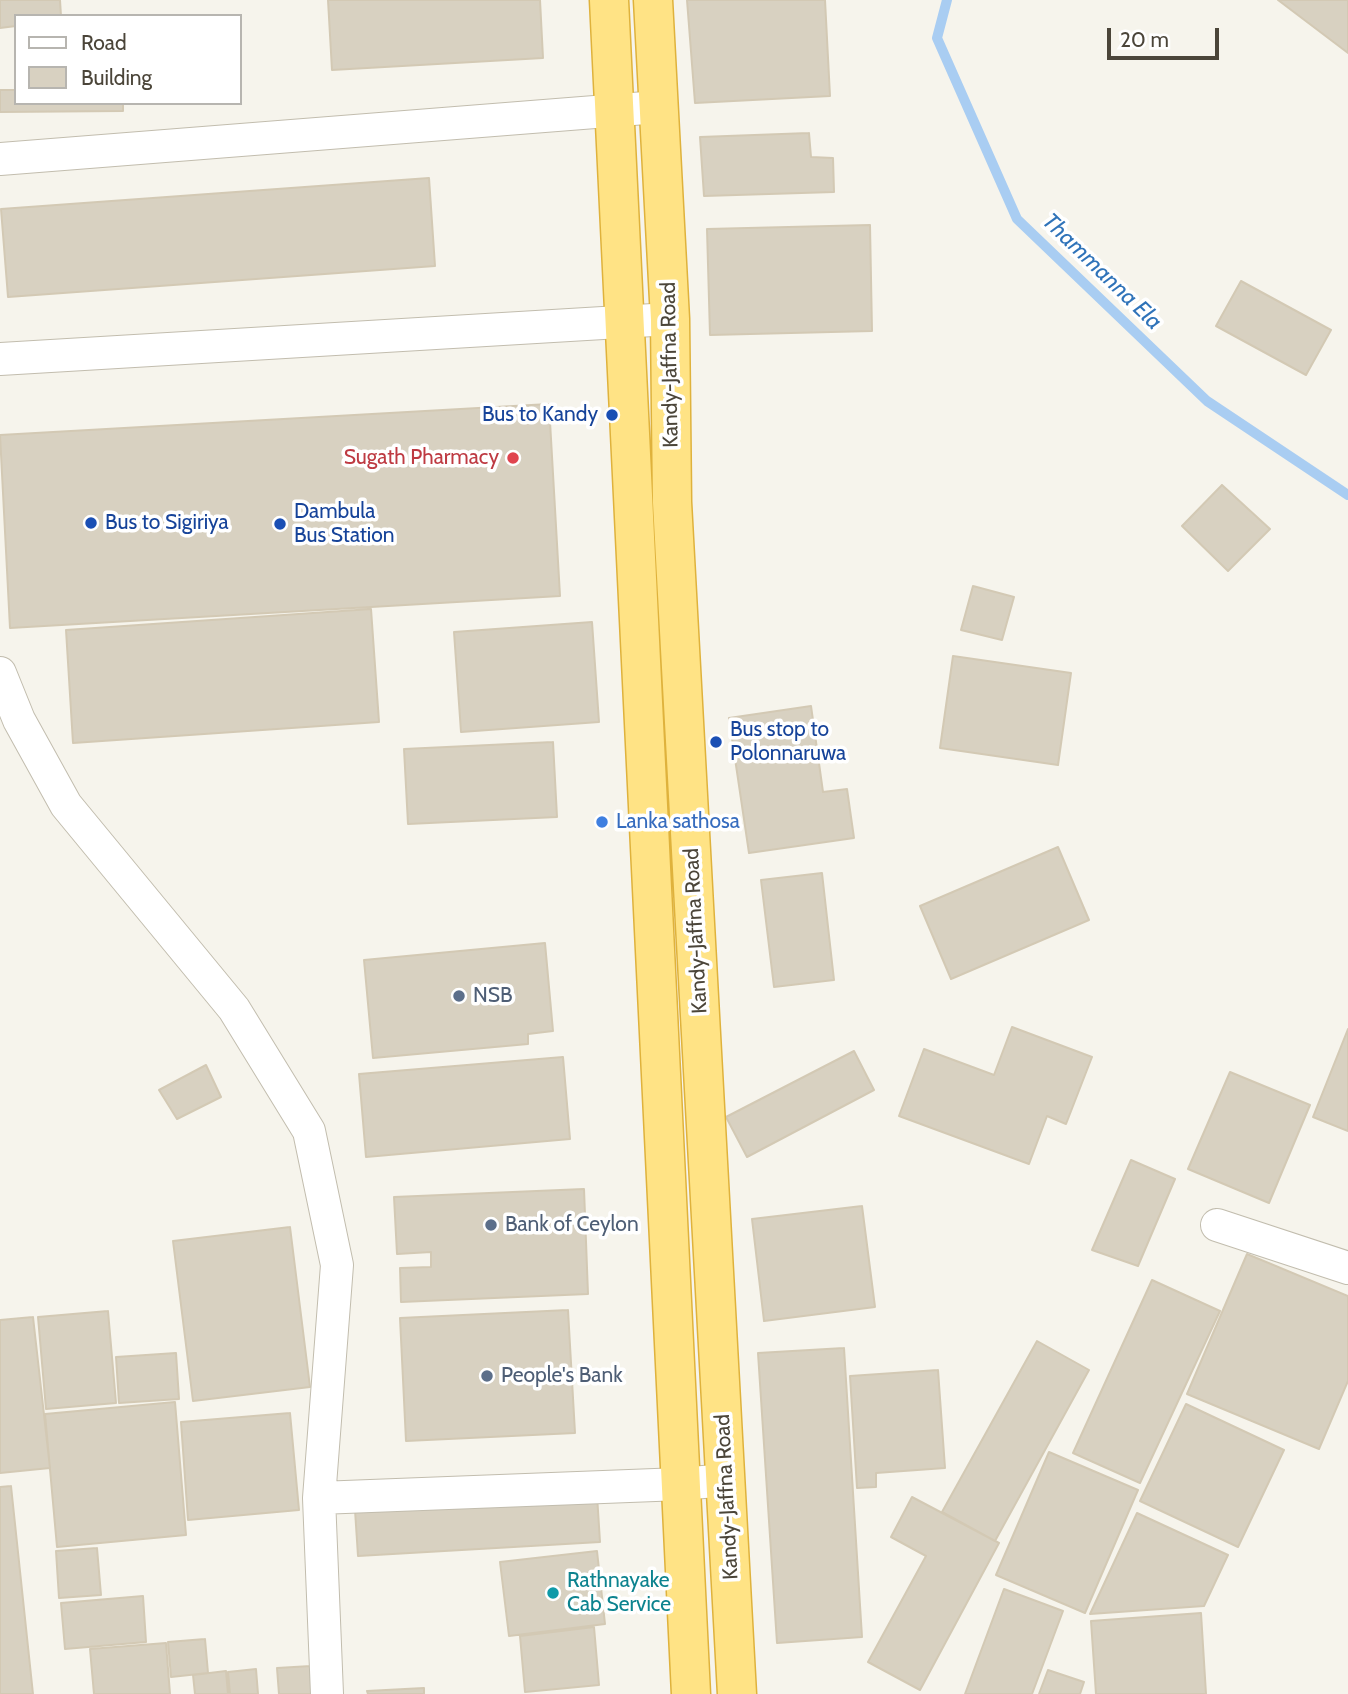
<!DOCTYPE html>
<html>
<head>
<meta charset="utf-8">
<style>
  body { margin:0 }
  #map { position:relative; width:1348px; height:1694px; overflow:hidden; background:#f6f4ec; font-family:Cabin,sans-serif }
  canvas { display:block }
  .legend { position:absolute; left:14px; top:14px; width:228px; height:91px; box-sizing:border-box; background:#fff; border:2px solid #b7b5b0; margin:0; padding:9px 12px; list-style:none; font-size:21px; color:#4b4539 }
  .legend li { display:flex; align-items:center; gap:14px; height:35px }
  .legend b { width:35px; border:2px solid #b7b5b0 }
  .scale { position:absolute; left:1107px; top:28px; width:112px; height:32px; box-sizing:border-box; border:4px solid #4b4539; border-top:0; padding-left:9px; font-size:21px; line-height:24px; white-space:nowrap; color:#4b4539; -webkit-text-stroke:5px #fff; paint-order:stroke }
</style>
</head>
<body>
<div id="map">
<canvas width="1348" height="1694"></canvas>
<ul class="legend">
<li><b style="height:9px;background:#fff"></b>Road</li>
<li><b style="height:19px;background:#d8d1c1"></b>Building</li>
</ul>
<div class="scale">20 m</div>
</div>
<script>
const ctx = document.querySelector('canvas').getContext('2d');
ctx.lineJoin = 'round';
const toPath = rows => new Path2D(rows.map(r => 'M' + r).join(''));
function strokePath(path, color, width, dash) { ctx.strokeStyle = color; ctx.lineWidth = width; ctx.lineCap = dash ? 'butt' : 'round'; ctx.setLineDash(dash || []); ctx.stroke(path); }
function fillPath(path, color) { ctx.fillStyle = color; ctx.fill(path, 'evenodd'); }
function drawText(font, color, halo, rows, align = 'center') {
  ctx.font = font + ' Cabin,sans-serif'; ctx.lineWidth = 7; ctx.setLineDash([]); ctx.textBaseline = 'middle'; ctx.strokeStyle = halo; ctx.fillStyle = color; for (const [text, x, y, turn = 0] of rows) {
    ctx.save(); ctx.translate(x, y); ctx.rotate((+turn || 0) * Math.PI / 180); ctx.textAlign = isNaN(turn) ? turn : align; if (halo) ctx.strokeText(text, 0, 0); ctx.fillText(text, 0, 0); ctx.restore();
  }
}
const stream = toPath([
  [947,0,937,38,1017,219,1207,401,1348,495]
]);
const building = toPath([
  [0,0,60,0,61,16,16,16,16,26,0,28,0,0],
  [328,0,540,0,543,58,332,70,328,0],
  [687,0,825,0,830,96,695,103,687,0],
  [1278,0,1348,0,1348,53,1278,0],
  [0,90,16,90,16,103,123,103,123,111,0,112,0,90],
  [809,133,811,157,833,158,834,192,704,196,700,137,809,133],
  [429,178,435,266,8,297,1,209,429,178],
  [870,225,872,331,710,335,707,229,870,225],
  [1241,281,1331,330,1306,375,1216,326,1241,281],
  [549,404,560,596,10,628,0,435,549,404],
  [1222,485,1270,529,1228,571,1182,526,1222,485],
  [973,586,1014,597,1002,640,961,630,973,586],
  [371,609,379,722,73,743,66,630,371,609],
  [592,622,599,722,461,732,454,632,592,622],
  [953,656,1071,673,1058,765,940,748,953,656],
  [811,706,823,792,847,789,854,838,749,853,729,718,811,706],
  [553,742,557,817,408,824,404,749,553,742],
  [1058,847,1089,920,951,979,920,906,1058,847],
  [822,873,834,980,774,987,761,880,822,873],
  [545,943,553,1031,528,1034,528,1044,373,1058,364,960,545,943],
  [1012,1027,1092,1057,1066,1124,1047,1116,1029,1164,899,1116,924,1049,994,1075,1012,1027],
  [1348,1029,1348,1131,1313,1117,1348,1029],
  [854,1051,874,1090,747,1157,726,1117,854,1051],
  [563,1057,570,1139,366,1157,359,1074,563,1057],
  [206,1065,221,1097,177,1119,159,1090,206,1065],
  [1230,1072,1310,1105,1269,1203,1188,1169,1230,1072],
  [1131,1160,1175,1179,1138,1266,1092,1250,1131,1160],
  [584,1189,588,1294,401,1302,400,1268,431,1267,431,1252,397,1254,394,1197,584,1189],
  [862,1206,875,1307,764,1321,752,1219,862,1206],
  [290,1227,310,1387,193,1401,173,1241,290,1227],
  [1247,1254,1348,1296,1348,1381,1319,1449,1187,1394,1247,1254],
  [1152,1280,1220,1311,1140,1483,1073,1453,1152,1280],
  [568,1310,575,1433,406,1441,400,1318,568,1310],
  [108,1311,116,1403,46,1409,38,1317,108,1311],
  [33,1317,50,1468,0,1473,0,1320,33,1317],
  [1037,1341,1089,1370,995,1541,942,1512,1037,1341],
  [844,1348,862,1637,777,1643,758,1353,844,1348],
  [176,1353,179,1399,119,1403,116,1357,176,1353],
  [938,1370,945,1468,876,1473,876,1487,857,1488,850,1376,938,1370],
  [175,1402,186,1535,57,1547,45,1414,175,1402],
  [1186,1404,1284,1450,1238,1547,1140,1501,1186,1404],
  [290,1413,299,1510,188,1520,181,1422,290,1413],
  [1049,1452,1138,1490,1085,1613,996,1575,1049,1452],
  [11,1486,33,1694,0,1694,0,1487,11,1486],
  [597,1495,600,1542,358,1556,355,1510,597,1495],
  [912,1497,999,1543,920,1690,868,1662,926,1556,891,1537,912,1497],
  [1137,1513,1228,1555,1204,1606,1090,1614,1137,1513],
  [97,1548,101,1595,59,1598,56,1551,97,1548],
  [597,1551,605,1624,509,1636,500,1562,597,1551],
  [1004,1589,1063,1611,1032,1694,965,1694,1004,1589],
  [143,1596,146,1642,65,1649,61,1603,143,1596],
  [1201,1613,1206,1694,1096,1694,1091,1621,1201,1613],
  [594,1627,599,1685,525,1692,520,1636,594,1627],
  [205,1639,208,1673,171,1677,168,1642,205,1639],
  [166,1643,170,1694,94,1694,90,1649,166,1643],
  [311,1666,313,1694,279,1694,277,1668,311,1666],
  [256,1669,258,1694,230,1694,228,1672,256,1669],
  [1048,1670,1084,1682,1080,1694,1039,1694,1048,1670],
  [226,1671,228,1694,195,1694,193,1675,226,1671],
  [424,1688,424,1694,368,1694,367,1691,424,1688]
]);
const minor = toPath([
  [0,159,658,107],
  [0,359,670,319],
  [0,673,19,720,66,805,234,1009,309,1131,337,1265,319,1498,327,1694],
  [1217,1225,1348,1268],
  [319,1498,681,1484,726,1480]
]);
const trunk = toPath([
  [609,0,691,1694],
  [653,0,670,319,672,502,737,1694]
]);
const markers = [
  [612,415,7,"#1a4fb4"],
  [513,458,7,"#e0444e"],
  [91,523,7,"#1a4fb4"],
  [280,524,7,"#1a4fb4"],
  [716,742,7,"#1a4fb4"],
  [602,822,7,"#3f7fe0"],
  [459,996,7,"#5c6f8a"],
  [491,1225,7,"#5c6f8a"],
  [487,1376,7,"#5c6f8a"],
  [553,1593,7,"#0f9aa8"]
];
const streetNames = [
  ["Kandy-Jaffna Road",670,365,-91],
  ["Kandy-Jaffna Road",696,931,-93],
  ["Kandy-Jaffna Road",727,1497,-93]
];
const transitNames = [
  ["Bus to Kandy",598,415,"right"],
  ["Dambula",294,512],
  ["Bus Station",294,536],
  ["Bus to Sigiriya",105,523],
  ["Bus stop to",730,730],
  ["Polonnaruwa",730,754]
];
const healthNames = [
  ["Sugath Pharmacy",499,458]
];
const shopNames = [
  ["Lanka sathosa",616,822]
];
const serviceNames = [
  ["NSB",473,996],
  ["Bank of Ceylon",505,1225],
  ["People's Bank",501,1376]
];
const cultureNames = [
  ["Rathnayake",567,1581],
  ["Cab Service",567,1605]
];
const waterNames = [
  ["Thammanna Ela",1102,272,44]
];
strokePath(stream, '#a9cdf2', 10);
fillPath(building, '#d8d1c1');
strokePath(building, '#d3c9b4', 2);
strokePath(minor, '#c2bdae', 34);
strokePath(trunk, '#dfb23c', 41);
strokePath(minor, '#fff', 32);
strokePath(trunk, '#ffe385', 38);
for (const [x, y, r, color] of markers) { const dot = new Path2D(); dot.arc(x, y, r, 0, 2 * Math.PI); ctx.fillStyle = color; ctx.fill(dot); strokePath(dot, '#fff', 2.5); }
drawText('21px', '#4b4539', '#fff', streetNames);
drawText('21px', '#164399', '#fff', transitNames, 'left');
drawText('21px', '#be3a42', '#fff', healthNames, 'right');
drawText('21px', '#366cbe', '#fff', shopNames, 'left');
drawText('21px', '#4e5e75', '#fff', serviceNames, 'left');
drawText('21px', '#0d838f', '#fff', cultureNames, 'left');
drawText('italic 23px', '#2f73b9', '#fff', waterNames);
</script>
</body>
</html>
